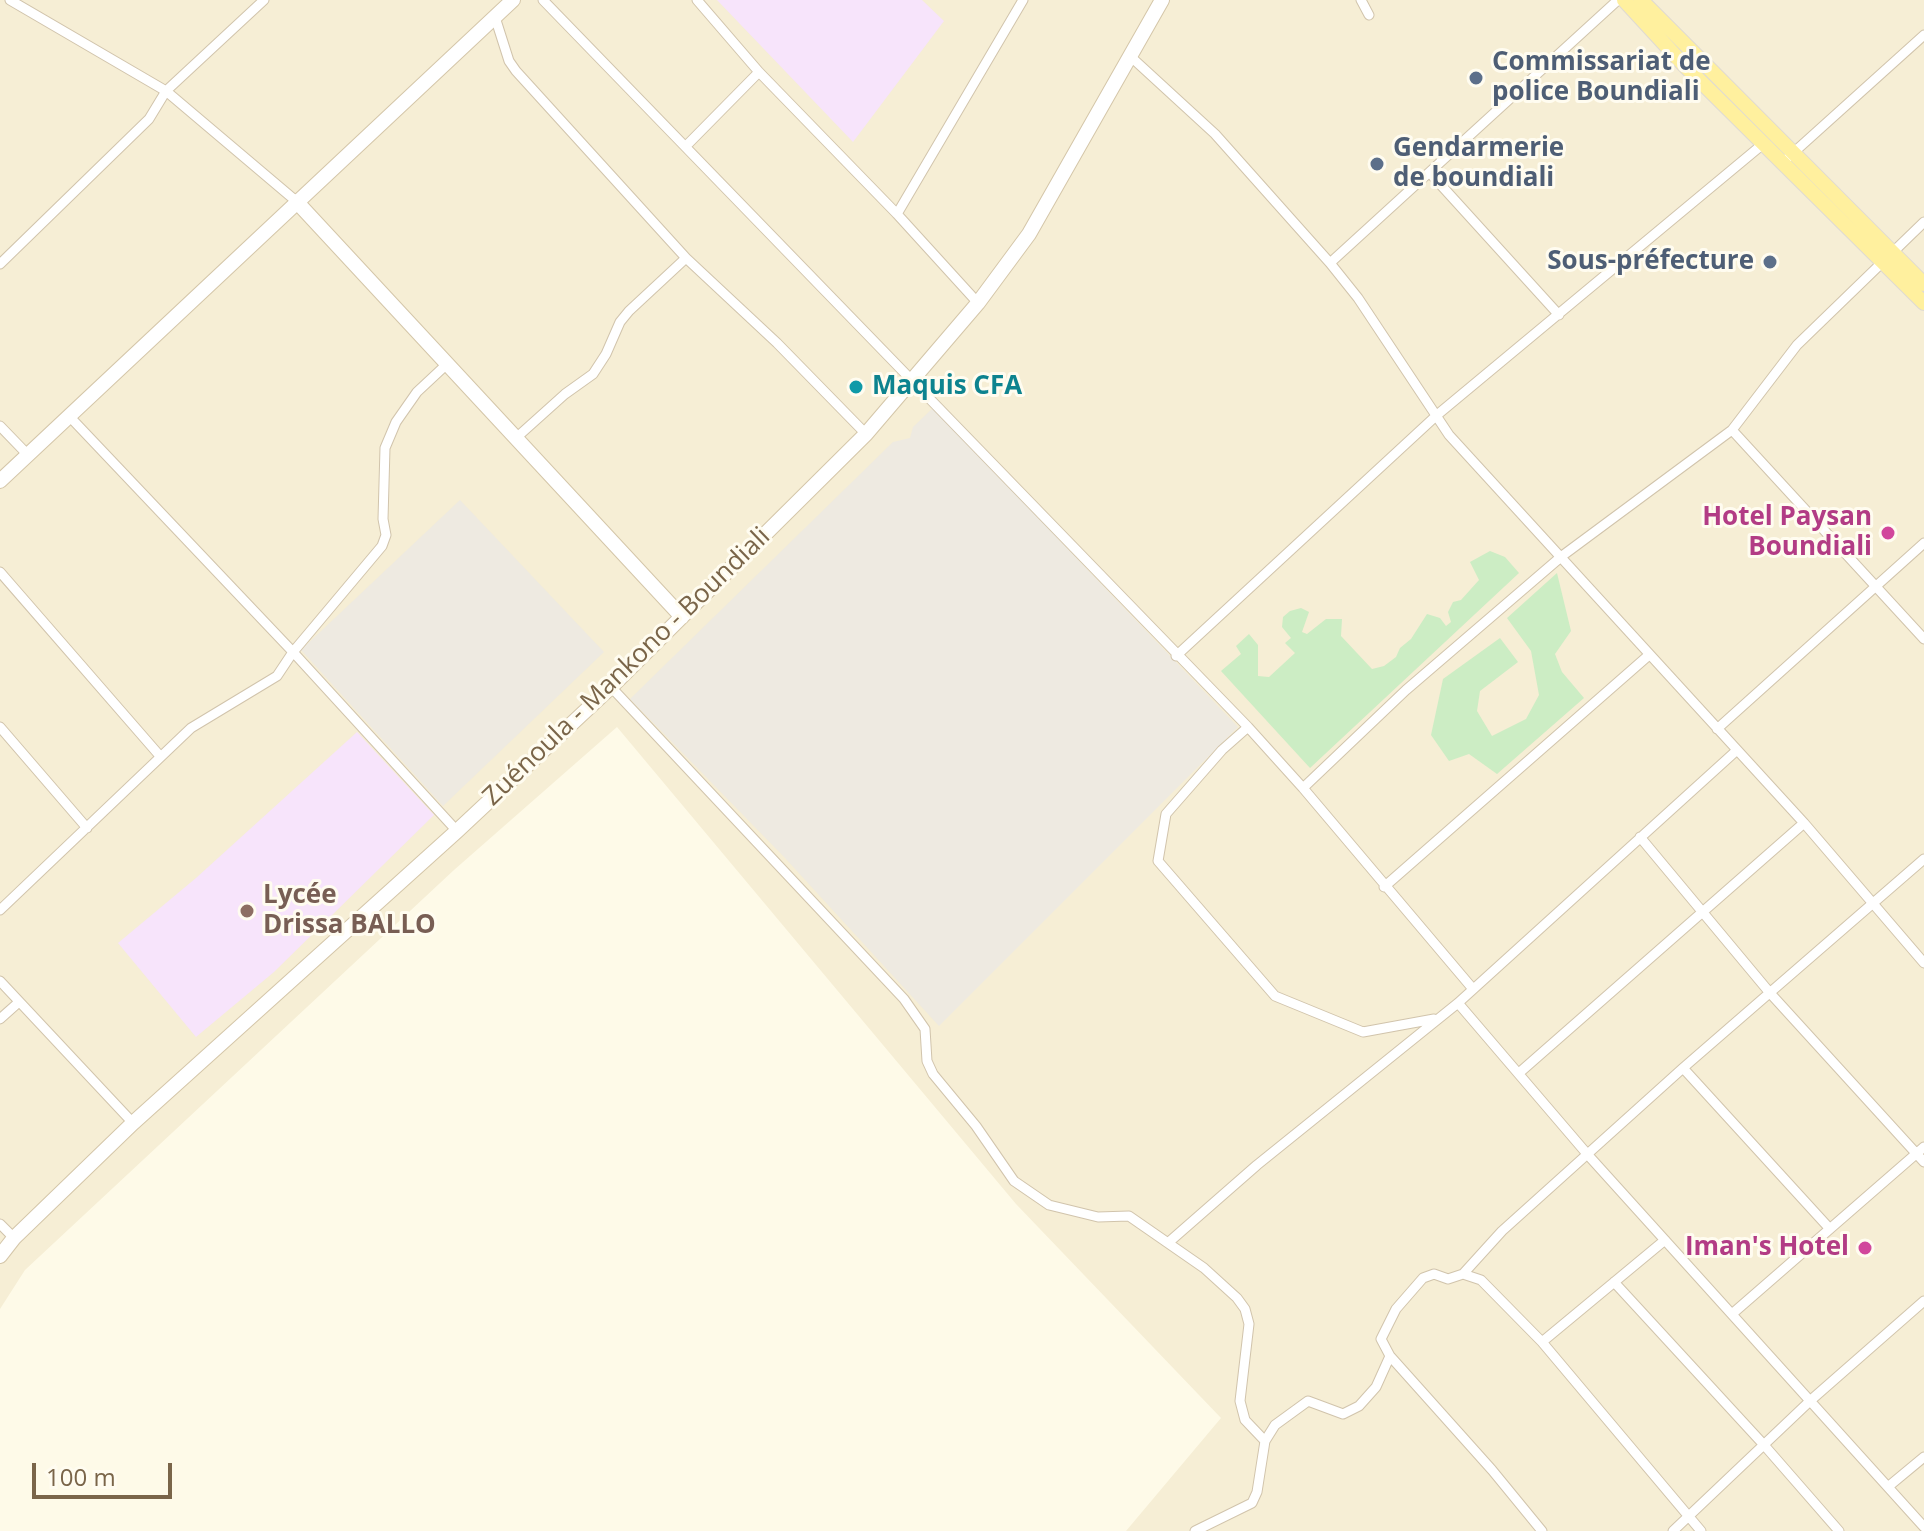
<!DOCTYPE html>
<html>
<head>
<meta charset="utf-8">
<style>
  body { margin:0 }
  #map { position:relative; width:1924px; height:1531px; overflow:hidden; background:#fefae8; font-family:"Open Sans",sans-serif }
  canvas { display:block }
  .scale { position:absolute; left:32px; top:1463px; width:140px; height:36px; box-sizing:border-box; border:4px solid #7a6549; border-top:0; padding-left:10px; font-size:24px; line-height:28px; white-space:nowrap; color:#7a6549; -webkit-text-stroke:6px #fffcf0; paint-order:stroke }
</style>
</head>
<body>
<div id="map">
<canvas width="1924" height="1531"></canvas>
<div class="scale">100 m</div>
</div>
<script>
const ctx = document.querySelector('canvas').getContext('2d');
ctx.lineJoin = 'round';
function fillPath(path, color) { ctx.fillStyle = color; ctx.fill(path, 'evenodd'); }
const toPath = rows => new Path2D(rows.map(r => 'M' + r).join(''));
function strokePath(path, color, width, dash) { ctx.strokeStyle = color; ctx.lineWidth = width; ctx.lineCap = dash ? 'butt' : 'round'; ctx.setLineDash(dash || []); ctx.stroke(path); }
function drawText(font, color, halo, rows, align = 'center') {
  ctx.font = font + ' "Open Sans",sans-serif'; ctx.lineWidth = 6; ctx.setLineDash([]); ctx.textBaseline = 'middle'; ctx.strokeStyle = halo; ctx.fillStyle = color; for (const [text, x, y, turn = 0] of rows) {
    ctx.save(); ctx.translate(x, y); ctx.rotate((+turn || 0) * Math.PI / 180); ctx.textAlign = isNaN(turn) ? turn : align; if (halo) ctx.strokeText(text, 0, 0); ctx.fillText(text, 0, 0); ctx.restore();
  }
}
const residential = toPath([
  [0,0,1924,0,1924,1531,1126,1531,1221,1418,1016,1204,617,727,454,870,25,1270,0,1309]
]);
const industrial = toPath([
  [933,408,1238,727,939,1026,785,858,630,699,893,442,910,438,913,427],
  [460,500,604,652,443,806,301,650]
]);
const education = toPath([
  [717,0,922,0,944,21,853,142],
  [357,732,434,815,274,972,196,1037,118,943,196,878]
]);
const green = toPath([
  [1490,551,1505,557,1519,573,1310,768,1221,671,1241,654,1236,646,1249,634,1258,645,1258,676,1269,677,1295,653,1285,643,1291,638,1282,627,1283,617,1290,611,1301,608,1309,612,1302,632,1307,634,1326,619,1342,619,1341,636,1372,669,1384,666,1396,657,1400,648,1411,639,1427,614,1440,618,1446,626,1451,622,1448,612,1453,602,1461,600,1479,580,1470,562],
  [1557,573,1571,631,1555,654,1562,672,1584,698,1497,774,1469,754,1449,761,1431,735,1443,679,1500,638,1518,662,1480,691,1477,711,1492,736,1526,719,1539,695,1531,651,1507,618]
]);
const street = toPath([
  [10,0,166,91,296,201],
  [543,0,1248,727,1303,788,1473,989],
  [697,0,759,72,897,214,978,303],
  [1361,0,1369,15],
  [495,17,509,61,516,71,686,258,777,343,866,434],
  [1130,56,1215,134,1330,263,1358,298,1449,435,1804,823,1924,963],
  [686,146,759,72],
  [1782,163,1924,35],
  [1430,173,1559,315],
  [897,214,1023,0],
  [1330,263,1618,0],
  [0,264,149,119,166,91,264,0],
  [70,417,293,652,457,831],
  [0,426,28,455],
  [1732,430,1924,639],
  [516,438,565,394,593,374,606,354,620,322,629,311,686,258],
  [0,572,160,756],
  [1176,656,1437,415,1763,144],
  [611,687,904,999,925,1029,927,1061,933,1074,976,1126,1014,1181,1049,1205,1098,1217,1129,1216,1204,1268,1237,1298,1245,1309,1249,1324,1240,1401,1245,1420,1265,1441],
  [0,727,87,828],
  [1248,727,1222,750,1166,814,1158,861,1275,996,1363,1032,1434,1019],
  [1717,729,1924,543],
  [1303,788,1406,690,1562,556,1732,430,1797,345,1924,222],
  [1640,837,1770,993,1924,1162],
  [1384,887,1649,655],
  [0,910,191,728,277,676,293,652,382,546,386,535,383,519,385,448,396,422,417,392,447,364],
  [0,981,133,1123],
  [1458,1003,1588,1155,1924,1527],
  [0,1019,19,1002],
  [1683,1068,1830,1229],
  [1519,1073,1804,823],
  [0,1224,14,1238],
  [1169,1242,1257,1165,1458,1003,1736,751],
  [1463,1274,1481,1280,1542,1342,1701,1531],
  [1614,1282,1764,1445,1839,1531],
  [1732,1314,1924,1147],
  [1542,1342,1665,1240],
  [1889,1486,1924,1457],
  [1195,1531,1252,1503,1257,1492,1265,1441,1275,1425,1308,1401,1343,1414,1359,1406,1376,1387,1390,1356],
  [1542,1531,1492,1470,1390,1356,1381,1339,1396,1309,1423,1278,1434,1274,1448,1279,1463,1274,1502,1231,1683,1068,1924,859],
  [1673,1531,1811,1400,1924,1301]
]);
const secondary = toPath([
  [296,201,682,617],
  [0,481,513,0],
  [0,1256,14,1238,133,1123,457,831,611,687,866,434,978,303,1029,234,1162,0]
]);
const primary = toPath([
  [1624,0,1683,64,1924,303],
  [1641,0,1924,284]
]);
const markers = [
  [1476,78,8,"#5c6f8a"],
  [1377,164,8,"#5c6f8a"],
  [1770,262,8,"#5c6f8a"],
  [856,387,8,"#0f9aa8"],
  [1888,533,8,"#d1479c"],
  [247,911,8,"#8d6e63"],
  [1865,1248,8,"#d1479c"]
];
const serviceNames = [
  ["Commissariat de",1492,63],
  ["police Boundiali",1492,93],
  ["Gendarmerie",1393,149],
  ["de boundiali",1393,179],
  ["Sous-préfecture",1754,262,"right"]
];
const cultureNames = [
  ["Maquis CFA",872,387]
];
const hotelNames = [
  ["Hotel Paysan",1872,518],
  ["Boundiali",1872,548],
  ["Iman's Hotel",1849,1248]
];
const streetNames = [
  ["Zuénoula - Mankono - Boundiali",627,667,-44]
];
const educationNames = [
  ["Lycée",263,896],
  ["Drissa BALLO",263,926]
];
fillPath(residential, '#f6eed5');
fillPath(industrial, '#eeeae1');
fillPath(education, '#f7e4fb');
fillPath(green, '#ccedc4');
strokePath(street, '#d1c4ac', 11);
strokePath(secondary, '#d4c6a9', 16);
strokePath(primary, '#dfdad3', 16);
strokePath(street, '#fff', 9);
strokePath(secondary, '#fff', 14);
strokePath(primary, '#fff09e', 14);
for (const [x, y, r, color] of markers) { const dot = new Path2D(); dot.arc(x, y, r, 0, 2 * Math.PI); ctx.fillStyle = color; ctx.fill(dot); strokePath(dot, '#fffcf0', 3); }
drawText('bold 26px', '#4e5e75', '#fffcf0', serviceNames, 'left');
drawText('bold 26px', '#0d838f', '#fffcf0', cultureNames, 'left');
drawText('bold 26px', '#b23c85', '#fffcf0', hotelNames, 'right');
drawText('26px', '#7a6549', '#fffcf0', streetNames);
drawText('bold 26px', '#785e54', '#fffcf0', educationNames, 'left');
</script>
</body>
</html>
